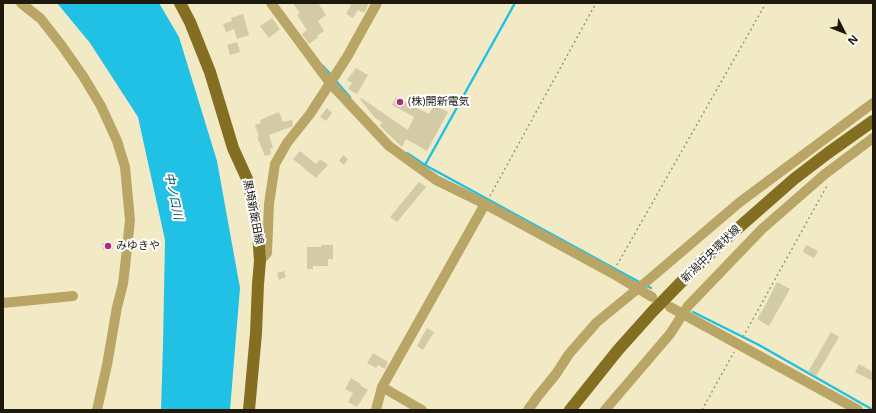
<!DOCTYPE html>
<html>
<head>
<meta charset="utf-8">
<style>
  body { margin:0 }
  #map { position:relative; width:876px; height:413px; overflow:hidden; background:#f2eac5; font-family:"Open Sans",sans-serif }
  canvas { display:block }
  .frame { position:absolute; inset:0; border:4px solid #1d1a0d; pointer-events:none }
  .north { position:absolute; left:824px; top:12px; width:40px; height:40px; -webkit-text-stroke:3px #fff; paint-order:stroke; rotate:132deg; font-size:11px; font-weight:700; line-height:16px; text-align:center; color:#1d1a0d }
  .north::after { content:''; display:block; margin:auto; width:14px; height:18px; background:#1d1a0d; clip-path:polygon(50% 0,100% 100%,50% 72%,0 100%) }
</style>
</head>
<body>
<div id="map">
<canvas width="876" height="413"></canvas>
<div class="frame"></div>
<div class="north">N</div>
</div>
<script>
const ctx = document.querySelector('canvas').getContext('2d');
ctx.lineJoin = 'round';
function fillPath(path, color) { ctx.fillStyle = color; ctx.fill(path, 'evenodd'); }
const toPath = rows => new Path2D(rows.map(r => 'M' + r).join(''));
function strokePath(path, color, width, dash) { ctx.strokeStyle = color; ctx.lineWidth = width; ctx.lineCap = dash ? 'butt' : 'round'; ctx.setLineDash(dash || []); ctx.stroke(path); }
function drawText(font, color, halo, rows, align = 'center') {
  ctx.font = font + ' "Open Sans","Noto Sans JP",sans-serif'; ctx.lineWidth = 4; ctx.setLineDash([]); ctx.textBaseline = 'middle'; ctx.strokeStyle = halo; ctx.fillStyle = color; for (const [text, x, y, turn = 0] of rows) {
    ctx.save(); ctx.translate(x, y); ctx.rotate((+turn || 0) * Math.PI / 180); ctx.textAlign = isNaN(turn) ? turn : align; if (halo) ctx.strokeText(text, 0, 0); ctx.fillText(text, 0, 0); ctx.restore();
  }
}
const water = toPath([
  [57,3,159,3,179,37,217,161,240,288,230,410,161,410,163,344,165,240,138,117,90,43]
]);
const stream = toPath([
  [323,66,332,76],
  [335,80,350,97],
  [407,153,425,165,469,189,641,283],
  [425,165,515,3],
  [645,285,651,288],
  [693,312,759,345,873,410]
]);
const building = toPath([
  [293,3,318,3,326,15,318,21,324,31,317,36,318,37,309,44,302,34,307,30,297,15,300,13],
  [346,3,369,3,364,13,358,10,353,18,346,14,351,5],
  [243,14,249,35,237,39,234,29,226,32,223,24,232,21,231,18],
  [272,18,280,29,269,38,260,26],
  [237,42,240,52,230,55,227,45],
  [356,68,368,75,357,94,348,89,352,83,347,80,351,74,352,74],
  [396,97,429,114,434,105,448,112,427,151,406,139,402,147,380,126,382,122,375,118,360,99,361,98,408,130,414,117,392,105],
  [327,108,332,113,326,121,320,117],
  [279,112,283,122,292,120,293,125,291,127,269,135,273,148,270,149,271,154,265,156,257,137,259,137,255,125,261,123,260,120],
  [300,151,316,164,320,159,328,165,316,178,293,159],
  [343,155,348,159,344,165,339,161],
  [419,182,426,187,397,222,390,217],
  [112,242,113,249,103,250,102,243],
  [321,245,333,245,333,259,328,259,328,266,313,266,313,269,307,269,307,247,321,247],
  [806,245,818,251,814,258,803,252],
  [284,271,286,277,279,280,277,273],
  [777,282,790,289,769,326,757,319,766,304],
  [427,328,434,332,423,350,417,346],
  [831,332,839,337,816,376,808,372],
  [373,353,388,362,385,369,378,365,376,368,367,363],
  [859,364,873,372,873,381,855,372],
  [351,378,361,384,360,385,368,390,357,407,348,402,353,393,345,389]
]);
const path = toPath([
  [490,196,596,3],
  [617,265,766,3],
  [743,337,828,184],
  [702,410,734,352],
  [870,410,873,404]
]);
const minor = toPath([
  [21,3,41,19,62,46,83,76,101,106,117,141,125,167,130,220,127,249,123,284,117,307,107,365,97,410],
  [271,3,330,83,389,146,436,180,485,204,612,273,652,297],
  [260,261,267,253,269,204,275,164,287,143,310,114,347,57,377,3],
  [3,303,73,296],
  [670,307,683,314,858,410],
  [382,387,422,410],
  [376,410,382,387,485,204],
  [528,410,538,396,556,374,569,354,597,322,646,282,740,202,873,103],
  [605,410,670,334,688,306,762,229,825,174,873,138]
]);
const major = toPath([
  [180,3,190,22,210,72,233,148,248,181,255,214,258,232,260,261,258,284,256,333,249,410],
  [570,410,618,350,653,311,695,268,728,237,794,179,828,153,873,121]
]);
const markers = [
  [400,102,4,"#ac2c7a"],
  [108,246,4,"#ac2c7a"]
];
const poiNames = [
  ["(株)開新電気",408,102],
  ["みゆきや",116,246]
];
const streetNames = [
  ["黒埼新飯田線",253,212,79],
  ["新潟中央環状線",711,254,-44]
];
const waterNames = [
  ["中ノ口川",173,196,78]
];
fillPath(water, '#21c1e5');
strokePath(stream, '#21c1e5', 2.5);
fillPath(building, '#d3caa6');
strokePath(path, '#9b957a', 1.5, [2, 3]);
strokePath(minor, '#b9a667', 10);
strokePath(major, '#836e21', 12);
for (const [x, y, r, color] of markers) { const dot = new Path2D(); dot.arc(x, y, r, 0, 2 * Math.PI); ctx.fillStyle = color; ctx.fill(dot); strokePath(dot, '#fff', 1.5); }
drawText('11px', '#1d1a0d', '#fff', poiNames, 'left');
drawText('11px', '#1d1a0d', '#fff', streetNames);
drawText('italic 12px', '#114e5d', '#fff', waterNames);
</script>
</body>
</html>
